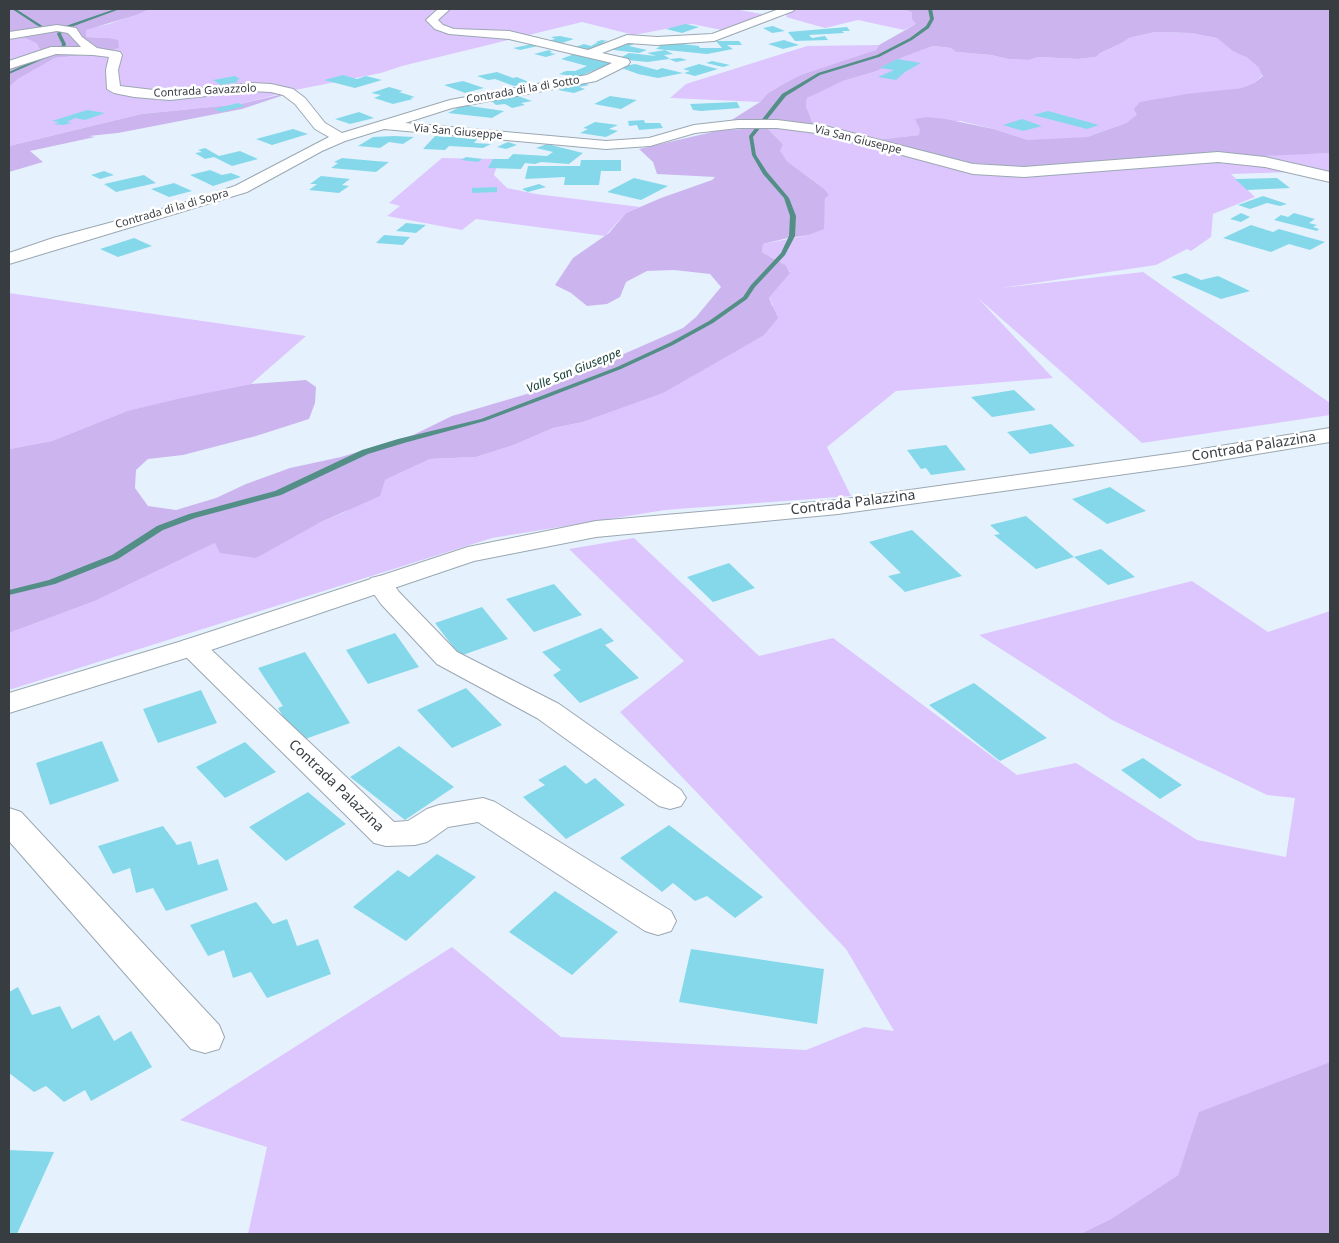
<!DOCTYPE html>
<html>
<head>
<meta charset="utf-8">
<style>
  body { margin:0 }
  #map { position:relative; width:1339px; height:1243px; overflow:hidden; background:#e5f2fe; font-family:"Noto Sans",sans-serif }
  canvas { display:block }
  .frame { position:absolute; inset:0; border:10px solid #383d42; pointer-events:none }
</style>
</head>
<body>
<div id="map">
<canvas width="1339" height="1243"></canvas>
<div class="frame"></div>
</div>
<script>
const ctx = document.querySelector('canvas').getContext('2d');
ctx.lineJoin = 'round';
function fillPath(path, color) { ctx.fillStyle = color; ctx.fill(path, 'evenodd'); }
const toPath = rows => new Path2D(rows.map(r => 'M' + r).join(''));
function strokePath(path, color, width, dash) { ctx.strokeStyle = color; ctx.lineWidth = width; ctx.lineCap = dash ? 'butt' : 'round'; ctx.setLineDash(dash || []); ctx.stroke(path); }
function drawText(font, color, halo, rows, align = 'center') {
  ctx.font = font + ' "Noto Sans",sans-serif'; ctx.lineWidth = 5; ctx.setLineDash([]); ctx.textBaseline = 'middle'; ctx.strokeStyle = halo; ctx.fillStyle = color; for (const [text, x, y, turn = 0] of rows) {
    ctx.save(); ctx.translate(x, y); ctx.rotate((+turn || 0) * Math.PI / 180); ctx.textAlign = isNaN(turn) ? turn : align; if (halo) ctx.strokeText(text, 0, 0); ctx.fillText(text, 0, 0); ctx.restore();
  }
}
const green = toPath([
  [150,9,734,9,762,14,753,26,736,33,692,24,634,35,582,22,402,66,381,73,295,90,240,104,141,114,9,146,9,87,18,79,55,58,95,54,108,38,85,37,86,29,109,24],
  [780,9,905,9,912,13,917,24,904,30,858,20,825,28,786,17,787,16],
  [9,31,36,43,41,51,30,58,9,63],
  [1155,32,1190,33,1217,38,1246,57,1258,67,1263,75,1254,83,1241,88,1169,97,1126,123,1087,137,1054,140,1028,140,994,129,960,121,920,129,920,135,877,140,813,124,806,106,807,98,814,94,843,81,877,71,901,58,933,46,951,48,956,52,991,55,1008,59,1029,60,1038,57,1078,59,1096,57,1100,53,1122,43,1129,38],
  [879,45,876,50,864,55,780,86,768,93,760,102,670,98,686,84,807,46],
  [767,128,792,130,827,135,962,171,1130,168,1219,162,1255,165,1295,172,1231,174,1255,197,1213,214,1211,237,1191,251,1187,249,1156,265,1001,288,1143,272,1330,403,1330,415,1142,443,978,298,1053,378,896,391,827,447,851,496,665,510,492,538,9,690,9,633,95,601,215,543,319,523,345,512,385,480,430,459,476,457,514,445,553,428,583,422,662,393,763,336,773,305,769,298,790,272,775,259,762,252,763,244,809,235,823,229,825,198,823,188,787,161,779,151,783,144],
  [1330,153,1330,172,1258,157,1282,154],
  [442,158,499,159,494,175,507,188,536,194,640,207,626,213,605,236,476,219,462,230,387,216,400,206,389,203],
  [9,293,306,336,251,384,127,411,52,441,9,449],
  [634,538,759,656,833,638,1017,775,1076,763,1197,840,1286,857,1295,798,1267,795,1112,720,979,635,1192,581,1268,632,1330,611,1330,1062,1200,1112,1178,1175,1111,1219,1080,1234,248,1234,267,1147,180,1120,452,947,561,1037,806,1050,864,1027,894,1031,846,949,620,712,684,661,569,549]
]);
const forest = toPath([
  [9,9,150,9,136,15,86,30,86,37,108,38,118,40,119,48,95,54,55,58,18,79,9,87,9,63,30,58,41,51,36,43,9,31],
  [905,9,1330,9,1330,153,1025,167,971,163,877,140,919,135,920,129,915,119,927,117,945,119,994,129,1028,140,1087,137,1126,123,1137,115,1134,109,1140,102,1186,94,1241,88,1254,83,1263,76,1258,67,1246,57,1233,51,1217,38,1190,33,1155,32,1129,38,1122,43,1100,53,1096,57,1078,59,1038,57,1029,60,1008,59,991,55,956,52,951,48,933,46,901,58,877,71,843,81,807,98,806,106,813,124,771,120,730,121,760,102,768,93,780,86,801,75,876,50,879,45,916,24,912,19,912,13],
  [296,91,242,109,118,133,89,136,95,137,30,151,43,162,9,172,9,146,141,114,240,104],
  [767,128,783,144,780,151,787,161,823,188,829,195,825,198,824,229,809,235,788,238,763,244,762,252,785,265,790,273,769,298,778,318,763,336,663,393,583,422,553,428,514,445,476,457,430,459,385,480,380,496,319,523,256,558,220,553,215,543,95,601,9,633,9,449,52,441,127,411,182,398,251,384,306,380,316,387,315,403,309,419,256,436,183,455,148,459,136,470,135,488,148,506,176,510,216,498,246,484,290,468,341,457,413,435,452,416,544,389,683,328,696,317,721,287,710,274,674,270,647,271,626,282,620,297,607,304,587,306,571,293,555,285,573,258,609,233,626,213,661,198,712,180,715,177,657,174,653,162,639,149,721,130],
  [1330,1062,1330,1234,1080,1234,1111,1219,1178,1175,1199,1112]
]);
const stream = toPath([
  [12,9,16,9,44,27,41,28,12,9],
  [115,9,120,9,63,30,61,34,66,44,64,50,9,74,9,72,61,48,62,44,57,34,60,28,115,9],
  [928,9,932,9,934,19,929,28,912,40,879,57,820,75,786,96,753,137,756,155,767,172,789,198,796,216,795,236,785,255,755,287,747,299,713,323,673,345,621,369,546,398,485,421,404,443,368,454,281,495,195,518,163,530,118,559,55,584,9,595,9,590,49,580,112,555,157,526,189,514,275,491,362,450,398,439,481,419,617,367,669,343,709,321,743,297,751,285,781,253,789,236,790,216,784,198,763,174,752,155,749,136,782,94,818,73,877,55,910,38,926,26,930,19,928,9]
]);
const building = toPath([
  [685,24,699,27,682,33,666,29],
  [773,26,785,31,772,33,763,28],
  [847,27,850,31,842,31,844,33,809,35,812,38,825,36,828,40,795,41,788,32],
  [560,36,574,39,562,43,575,47,584,44,591,46,598,42,595,42,602,40,608,41,602,42,609,43,589,52,544,42,555,39,551,37],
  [629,40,640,42,629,46,647,50,639,53,605,49],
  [784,40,799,45,783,49,768,44],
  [716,41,739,41,742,45,727,45,733,49,707,54,656,49,665,42,699,46,700,48,722,48],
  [532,44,538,46,520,50,513,48],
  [549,50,552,52,550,53,556,54,546,57,534,54],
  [665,50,673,54,664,55,670,59,680,58,687,60,676,62,669,59,647,62,618,59,629,53,656,56,647,53],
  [574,54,597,59,615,62,578,77,559,74,566,71,575,71,587,66,561,59],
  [897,59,921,63,905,72,896,80,878,77,894,70,880,68],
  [712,61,730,65,723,67,706,63],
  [635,64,657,70,662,68,683,73,658,78,638,74,619,67],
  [699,64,718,69,695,76,684,73,690,71,683,69],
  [497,72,513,78,517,77,531,83,514,86,495,79,488,80,477,76],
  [343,75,357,79,366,76,382,80,355,88,324,80],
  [235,76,240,79,237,80,238,82,221,85,213,80],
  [463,81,484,88,465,93,444,85],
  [582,82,589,85,579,87,585,89,574,93,558,90],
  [389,87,403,91,399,92,415,97,410,98,413,99,393,104,374,98,381,95,371,93],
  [515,95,532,101,521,103,525,105,512,108,505,104,496,105,489,99],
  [610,96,637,100,621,109,594,104],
  [737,102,740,108,701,111,693,110,690,104],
  [238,103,245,106,221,112,214,109],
  [463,105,504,111,492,118,448,113],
  [87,110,105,113,85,120,75,118,67,122,72,123,63,125,54,124,59,122,52,121],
  [1048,111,1099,125,1087,129,1033,115],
  [359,112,374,118,350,124,335,119],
  [1022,119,1042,126,1023,131,1003,125],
  [644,120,645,123,660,123,663,128,639,130,637,125,629,126,628,121],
  [595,122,618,125,609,129,618,131,606,137,580,133,588,129,583,128],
  [293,129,308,134,272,145,256,139],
  [394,136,414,137,403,144,389,142,380,148,358,146,373,137],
  [435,136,478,138,474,143,491,144,483,148,449,146,445,150,423,149],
  [508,142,517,145,506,149,497,147],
  [547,144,583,153,569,164,541,162,535,164,525,163,521,169,488,168,493,159,508,159,513,154,547,156,553,152,536,148],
  [205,148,219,156,240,151,258,159,232,166,214,157,205,159,195,153,202,152,198,150],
  [466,157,482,159,478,162,461,160],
  [342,158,375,161,389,162,376,172,331,168,338,163,334,162],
  [581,160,621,160,621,171,601,171,599,185,564,185,565,177,525,179,528,166,580,166],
  [210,170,222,175,231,173,241,177,213,186,190,175],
  [104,171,114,175,100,179,91,175],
  [144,175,156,183,116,192,104,184],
  [321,176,350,179,342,185,349,186,339,193,309,190,317,184,310,184],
  [634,178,668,186,641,200,607,192],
  [1277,178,1290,188,1247,190,1235,179],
  [174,183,192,191,169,197,151,189],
  [539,184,546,187,528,192,522,189],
  [497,187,497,192,472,193,472,188],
  [1263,196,1287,204,1280,206,1267,203,1250,209,1238,205],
  [1241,213,1250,217,1241,222,1230,219],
  [1294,213,1315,219,1309,223,1317,225,1313,227,1319,229,1317,231,1274,220,1281,215,1288,217],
  [406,223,426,225,416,233,396,231],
  [1251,225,1273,232,1279,229,1325,242,1310,250,1289,244,1271,252,1223,238],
  [384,235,410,237,403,245,376,243],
  [134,238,152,246,118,257,100,249],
  [1186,273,1201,280,1218,276,1250,291,1221,299,1171,277],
  [1014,390,1036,410,992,417,971,397],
  [1051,424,1075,446,1030,454,1007,432],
  [946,445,966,470,931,475,926,468,921,469,907,450],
  [1110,487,1146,511,1107,524,1072,499],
  [1026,516,1074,557,1036,569,994,535,1000,534,990,525],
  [912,530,962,576,905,592,888,576,901,573,869,542],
  [1101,549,1135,577,1108,585,1074,557],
  [729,563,755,588,713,602,687,577],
  [554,584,582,615,534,632,506,599],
  [482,607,508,639,460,656,435,623],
  [601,628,614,641,605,645,639,678,580,703,553,675,561,670,542,652],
  [395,633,419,667,368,684,346,650],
  [305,652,350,723,297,742,278,708,283,706,258,668],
  [974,683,1047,738,1000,761,929,705],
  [466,688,502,725,452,748,417,710],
  [201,690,217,723,158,743,143,709],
  [102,741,119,781,50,805,36,763],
  [245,742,276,772,225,798,196,767],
  [399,746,454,787,405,820,350,777],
  [1143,758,1182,785,1160,799,1121,770],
  [565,765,586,784,595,778,625,805,566,839,523,797,545,785,538,780],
  [308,792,346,824,286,861,249,827],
  [669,825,763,897,735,918,707,896,695,901,673,883,662,892,620,858],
  [163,826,177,845,191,841,198,865,218,859,228,890,166,911,153,888,136,893,130,868,113,874,98,846],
  [437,854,476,877,406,941,353,907,398,870,409,877],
  [555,891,618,932,572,975,509,932],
  [256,902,273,924,287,919,297,946,318,939,331,974,267,998,251,972,233,978,224,950,208,956,190,925],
  [691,949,824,969,817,1024,679,1002],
  [18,987,32,1015,60,1006,72,1029,99,1015,114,1041,131,1031,152,1067,91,1101,85,1090,64,1102,46,1086,34,1092,9,1073,9,992],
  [9,1150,54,1152,17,1234,9,1234]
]);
const minor = toPath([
  [438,9,450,9,438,20,443,25,454,29,509,31,588,50,627,35,657,37,712,34,779,9,795,9,793,11,714,41,657,45,628,43,602,53,628,59,630,62,628,65,596,81,452,108,405,123,606,141,649,138,694,125,738,120,777,120,825,126,973,164,1024,167,1218,152,1265,157,1330,172,1330,182,1265,167,1218,162,1024,177,973,174,824,134,777,128,738,128,695,133,650,146,606,149,384,129,345,141,322,151,247,192,9,264,9,253,53,238,180,204,235,186,329,137,315,129,295,104,283,95,271,92,252,91,170,100,134,97,114,93,107,89,106,70,109,57,93,55,56,54,9,69,9,61,51,47,81,47,68,33,57,31,9,39,9,32,57,25,76,28,82,37,97,48,120,52,122,55,118,70,120,86,170,92,252,83,271,84,293,89,305,98,325,123,342,133,450,100,587,75,612,63,509,39,449,34,435,29,426,20,438,9],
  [380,576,389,578,399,592,457,652,559,704,681,790,686,798,681,806,670,809,659,806,537,718,437,664,381,604,367,584,371,578,380,576],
  [192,638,202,641,394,822,408,821,427,809,439,805,483,798,495,802,671,911,676,921,671,931,658,935,645,931,478,822,448,827,427,842,415,845,386,846,374,843,182,653,178,647,182,641,192,638],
  [9,808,21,812,219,1025,224,1037,219,1049,205,1053,191,1049,9,841,9,808]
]);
const tertiary = toPath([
  [1330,428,1330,442,1190,465,838,514,596,537,474,561,202,653,9,713,9,693,182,641,468,547,596,521,838,500,1190,451,1330,428]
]);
const farStreetnames = [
  ["Contrada di la di Sotto",523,90,-10],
  ["Contrada Gavazzolo",205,91,-3],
  ["Via San Giuseppe",458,132,5],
  ["Via San Giuseppe",858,140,14],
  ["Contrada di la di Sopra",172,209,-16]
];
const farWaternames = [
  ["Valle San Giuseppe",574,371,-22]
];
const streetNames = [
  ["Contrada Palazzina",1254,447,-9],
  ["Contrada Palazzina",853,503,-7],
  ["Contrada Palazzina",336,786,44]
];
fillPath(green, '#ddc6fe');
fillPath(forest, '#ccb5ef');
fillPath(stream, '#538f87');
fillPath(building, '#85d8ea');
strokePath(minor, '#9ba8b2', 2);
strokePath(tertiary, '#9ba8b2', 2);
fillPath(minor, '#fff');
fillPath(tertiary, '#fff');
drawText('11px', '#383d42', '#fff', farStreetnames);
drawText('italic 12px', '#19413b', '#fff', farWaternames);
drawText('14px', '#383d42', '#fff', streetNames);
</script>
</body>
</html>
